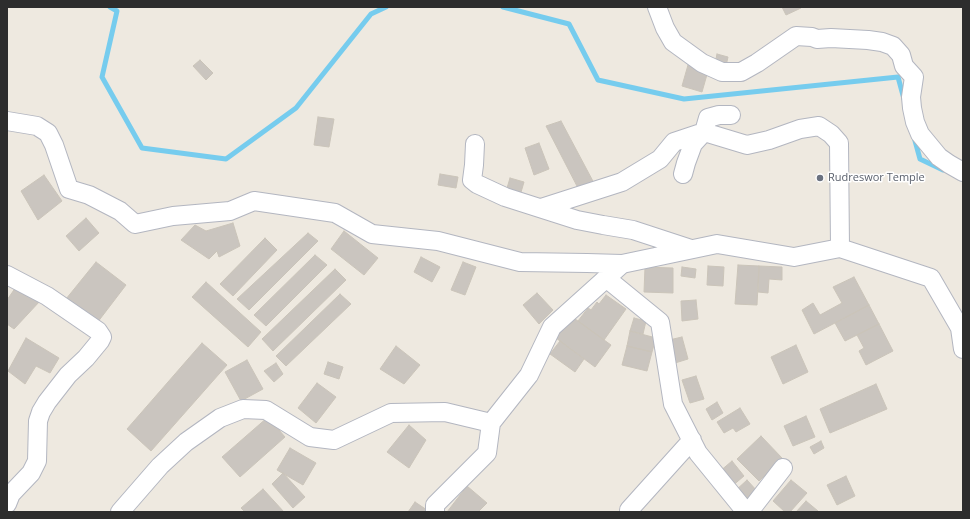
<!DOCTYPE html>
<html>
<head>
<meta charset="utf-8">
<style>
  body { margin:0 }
  #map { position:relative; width:970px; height:519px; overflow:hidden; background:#eee9e0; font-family:"Open Sans",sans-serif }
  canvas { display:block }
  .frame { position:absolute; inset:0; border:8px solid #2d2d2d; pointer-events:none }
</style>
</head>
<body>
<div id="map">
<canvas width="970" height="519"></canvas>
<div class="frame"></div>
</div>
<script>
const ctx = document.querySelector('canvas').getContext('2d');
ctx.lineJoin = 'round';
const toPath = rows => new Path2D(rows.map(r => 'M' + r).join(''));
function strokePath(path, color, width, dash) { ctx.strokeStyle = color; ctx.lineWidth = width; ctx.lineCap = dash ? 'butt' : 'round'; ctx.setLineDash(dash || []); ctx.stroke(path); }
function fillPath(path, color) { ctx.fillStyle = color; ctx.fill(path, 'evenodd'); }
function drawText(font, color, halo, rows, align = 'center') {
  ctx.font = font + ' "Open Sans",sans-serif'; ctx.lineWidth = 3; ctx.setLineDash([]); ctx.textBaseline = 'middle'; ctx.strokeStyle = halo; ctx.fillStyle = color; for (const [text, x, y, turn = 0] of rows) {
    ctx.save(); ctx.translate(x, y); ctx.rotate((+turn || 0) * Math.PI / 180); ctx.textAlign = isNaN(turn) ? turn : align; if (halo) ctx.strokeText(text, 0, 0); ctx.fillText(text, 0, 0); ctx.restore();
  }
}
const stream = toPath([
  [110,7,117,11,102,77,142,148,226,159,296,108,371,14,386,7],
  [503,7,569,24,598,80,684,99,898,77,904,99],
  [914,137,920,159,943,170]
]);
const building = toPath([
  [782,7,800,7,801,8,786,15,782,7],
  [717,54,728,57,726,66,715,64,717,54],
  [200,60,213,73,206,80,193,66,200,60],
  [688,65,708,71,702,92,682,86,688,65],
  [318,117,334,119,329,147,314,145,318,117],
  [561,121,595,185,579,190,546,126,561,121],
  [539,143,549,169,534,175,525,148,539,143],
  [440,174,458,177,456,188,438,185,440,174],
  [44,175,62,201,38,220,21,191,44,175],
  [510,178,524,182,519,199,505,195,510,178],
  [86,218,99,233,79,251,66,236,86,218],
  [233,223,240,246,219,257,217,251,209,259,181,240,195,225,206,231,233,223],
  [344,231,378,258,364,275,331,249,344,231],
  [308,233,318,241,249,310,237,299,308,233],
  [265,238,277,250,233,296,220,284,265,238],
  [315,255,327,265,266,326,254,315,315,255],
  [421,257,440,267,432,282,414,272,421,257],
  [96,262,126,285,97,323,66,299,96,262],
  [463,262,476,267,465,295,451,290,463,262],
  [738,265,759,266,757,305,735,304,738,265],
  [708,266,724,267,723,286,707,285,708,266],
  [759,266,782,267,782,280,769,279,768,293,758,292,759,266],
  [645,267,673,268,673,293,644,292,645,267],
  [682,267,696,269,695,278,681,276,682,267],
  [335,269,346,280,273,351,262,339,335,269],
  [854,277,869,305,814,334,802,310,813,303,820,315,842,303,833,287,854,277],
  [206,282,261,332,248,347,192,297,206,282],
  [18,284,40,301,14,329,7,324,7,300,18,284],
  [537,293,553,310,539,324,523,305,537,293],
  [340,294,351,304,286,366,276,356,340,294],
  [606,295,626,309,604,340,578,321,588,308,591,310,597,302,599,304,606,295],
  [696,300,698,319,682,321,681,301,696,300],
  [869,305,879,324,845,341,835,323,869,305],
  [571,316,611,345,595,367,556,338,571,316],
  [634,318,646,321,643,334,630,331,634,318],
  [879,324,893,351,866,365,859,351,864,348,857,335,879,324],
  [630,331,656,338,652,352,627,346,630,331],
  [682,337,688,359,675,363,669,340,682,337],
  [26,338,59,358,50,373,36,366,25,384,8,371,26,338],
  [560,341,584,359,575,372,550,354,560,341],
  [202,343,227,365,151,451,127,429,202,343],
  [796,345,808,372,783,384,771,357,796,345],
  [396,346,420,365,404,384,380,369,396,346],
  [627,346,652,352,647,371,622,365,627,346],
  [247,360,263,389,241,401,225,372,247,360],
  [328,362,343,367,339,379,324,374,328,362],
  [276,363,283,374,274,382,264,371,276,363],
  [696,376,704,399,690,403,682,380,696,376],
  [317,383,336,397,316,423,298,408,317,383],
  [876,384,887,409,830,433,820,409,876,384],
  [717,402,723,413,712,420,706,409,717,402],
  [740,408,750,424,736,432,733,428,724,433,717,422,740,408],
  [806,416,815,437,793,446,784,426,806,416],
  [268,417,285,437,240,477,222,457,268,417],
  [409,425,426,440,409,468,387,452,409,425],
  [761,436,782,458,759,481,737,459,761,436],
  [821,441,824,448,814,454,810,447,821,441],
  [290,448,316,463,303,485,277,470,290,448],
  [732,461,744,476,731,487,719,472,732,461],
  [283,473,305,497,293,508,272,484,283,473],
  [846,476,855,496,837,505,827,485,846,476],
  [747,480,758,492,746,503,735,491,747,480],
  [791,480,807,493,790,512,785,512,773,501,791,480],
  [467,486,487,503,478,512,447,512,467,486],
  [263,489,284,512,245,512,241,508,263,489],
  [806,501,818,511,818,512,796,512,806,501],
  [415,502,430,512,408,512,415,502]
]);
const minor = toPath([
  [657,7,665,28,673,42,702,63,722,72,741,72,757,63,796,36,812,37,817,39,831,38,868,40,882,42,893,46,901,55,904,66,914,77,911,97,912,108,915,122,920,134,939,157,949,164,963,172],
  [7,121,37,126,48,133,54,145,69,189,89,195,120,211,135,224,173,216,230,211,254,201,335,213,372,234,438,241,520,262,587,263,622,264,717,244,794,257,840,248,931,278,960,328,963,349],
  [475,144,474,165,472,180,477,184,505,197,577,220,603,225,633,230,691,249],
  [683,174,686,163,693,144,704,132,708,118,719,115,731,115],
  [541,208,622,182,660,159,674,142,704,132,747,145,769,140,800,129,819,126,831,134,839,143,840,248],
  [7,275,47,296,98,331,102,337,100,341,86,358,68,375,47,402,41,412,38,421,37,461,31,473,11,494,7,504],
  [606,278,660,322,673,404,698,453,746,512],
  [629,510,692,440],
  [120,512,160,466,186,442,220,418,243,409,266,410,310,437,334,440,391,413,445,412,491,423,529,375,552,327,622,264],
  [435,512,435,505,487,453,491,423],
  [749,512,783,468]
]);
const markers = [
  [820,178,4,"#6b7280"]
];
const worshipNames = [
  ["Rudreswor Temple",828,178]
];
strokePath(stream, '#76ccee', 5);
fillPath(building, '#cac5bf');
strokePath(building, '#cac4b9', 1);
strokePath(minor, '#b3b6c0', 20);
strokePath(minor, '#fff', 18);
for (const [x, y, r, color] of markers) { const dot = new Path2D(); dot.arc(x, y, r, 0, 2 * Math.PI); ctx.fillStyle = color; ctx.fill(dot); strokePath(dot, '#fff', 1.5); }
drawText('11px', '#5b616d', '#fff', worshipNames, 'left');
</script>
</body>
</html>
